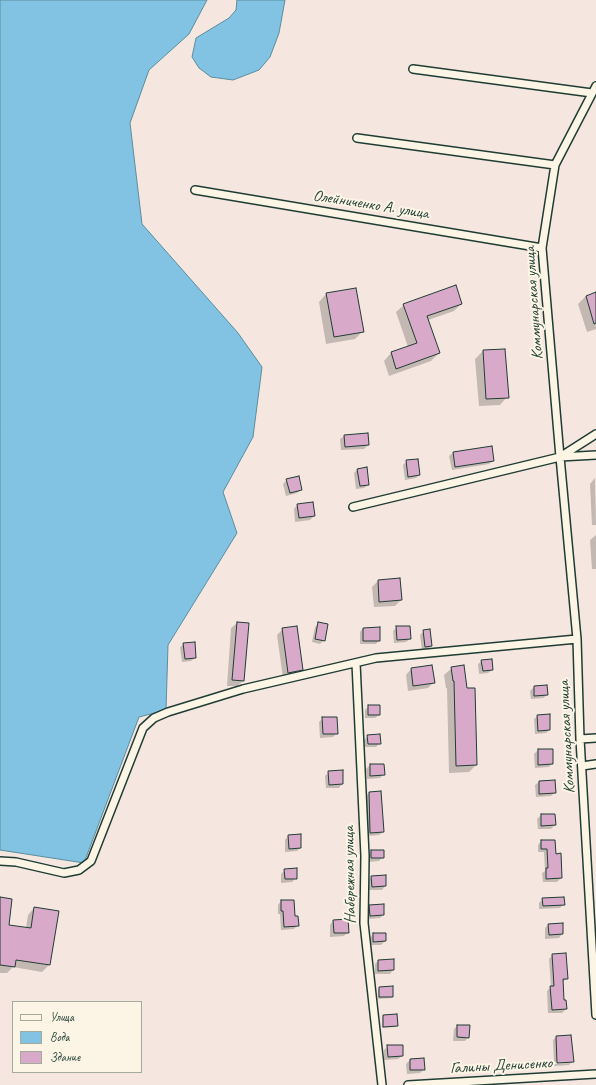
<!DOCTYPE html>
<html>
<head>
<meta charset="utf-8">
<style>
  body { margin:0 }
  #map { position:relative; width:596px; height:1085px; overflow:hidden; background:#f5e6e0; font-family:Caveat,sans-serif }
  canvas { display:block }
  .legend { position:absolute; left:12px; top:1001px; width:130px; height:72px; box-sizing:border-box; background:#fcf5e5; border:1px solid #a4ab9e; margin:0; padding:5px 7px; list-style:none; font-size:12px; color:#1f3d34 }
  .legend li { display:flex; align-items:center; gap:8px; height:20px }
  .legend b { width:20px; border:1px solid #a4ab9e }
</style>
</head>
<body>
<div id="map">
<canvas width="596" height="1085"></canvas>
<ul class="legend">
<li><b style="height:5px;background:#fcf5e5"></b>Улица</li>
<li><b style="height:11px;background:#82c3e3"></b>Вода</li>
<li><b style="height:11px;background:#d9a9ca"></b>Здание</li>
</ul>
</div>
<script>
const ctx = document.querySelector('canvas').getContext('2d');
ctx.lineJoin = 'round';
function fillPath(path, color) { ctx.fillStyle = color; ctx.fill(path, 'evenodd'); }
const toPath = rows => new Path2D(rows.map(r => 'M' + r).join(''));
function strokePath(path, color, width, dash) { ctx.strokeStyle = color; ctx.lineWidth = width; ctx.lineCap = dash ? 'butt' : 'round'; ctx.setLineDash(dash || []); ctx.stroke(path); }
function drawText(font, color, halo, rows, align = 'center') {
  ctx.font = font + ' Caveat,sans-serif'; ctx.lineWidth = 4; ctx.setLineDash([]); ctx.textBaseline = 'middle'; ctx.strokeStyle = halo; ctx.fillStyle = color; for (const [text, x, y, turn = 0] of rows) {
    ctx.save(); ctx.translate(x, y); ctx.rotate((+turn || 0) * Math.PI / 180); ctx.textAlign = isNaN(turn) ? turn : align; if (halo) ctx.strokeText(text, 0, 0); ctx.fillText(text, 0, 0); ctx.restore();
  }
}
const water = toPath([
  [0,0,207,0,189,34,149,70,130,123,142,224,238,333,262,367,253,437,223,492,237,533,168,645,166,710,139,717,84,863,0,850,0,0],
  [237,0,285,0,279,33,270,57,259,70,233,80,211,77,199,68,192,57,196,38,229,18,236,10,237,0]
]);
const shadow = toPath([
  [596,293,596,329,587,332,578,304,586,296],
  [326,294,363,331,355,339,326,344,319,302],
  [461,304,454,311,428,320,439,353,431,361,389,376,384,361,391,353,408,347,396,312,404,305],
  [483,351,507,397,500,405,479,406,475,359],
  [344,436,368,445,364,449,341,450,340,439],
  [491,447,493,461,489,464,452,470,449,456,453,453],
  [407,461,419,475,416,478,405,480,403,465],
  [358,469,368,485,364,488,356,489,354,473],
  [595,478,596,525,592,525,590,484],
  [287,480,301,490,297,493,286,496,283,484],
  [297,505,314,516,310,520,295,522,294,509],
  [596,535,596,569,592,569,590,540],
  [378,581,401,600,395,606,374,607,372,587],
  [237,623,243,681,237,686,227,686,231,628],
  [318,624,324,640,320,644,312,642,315,627],
  [397,627,410,639,406,642,394,643,393,631],
  [363,628,379,640,376,644,360,644,360,632],
  [283,629,302,669,296,675,283,678,277,635],
  [424,631,431,646,427,650,422,650,420,635],
  [184,644,195,658,191,661,182,662,180,647],
  [482,661,492,670,488,673,479,674,478,664],
  [452,668,476,765,469,772,449,773,447,688,446,688,444,675],
  [411,669,434,682,428,688,408,691,406,675],
  [534,687,547,695,543,698,531,699,530,691],
  [369,706,379,715,375,718,365,718,365,710],
  [538,716,549,730,546,733,535,734,534,719],
  [323,718,337,733,333,737,320,738,319,722],
  [368,736,380,743,376,747,364,747,364,740],
  [538,750,552,750,552,763,549,767,535,768,534,754],
  [370,765,384,774,380,778,367,779,366,769],
  [329,772,342,784,339,788,326,788,325,776],
  [539,782,555,792,551,796,536,797,535,785],
  [369,793,383,832,379,835,367,836,366,796],
  [541,815,554,815,555,825,551,829,538,829,537,819],
  [288,836,300,848,297,851,285,852,285,840],
  [541,841,555,855,561,878,557,882,543,882,542,873,545,871,544,852,538,852,538,845],
  [371,851,383,857,379,861,368,862,367,855],
  [285,870,296,878,292,882,281,883,281,874],
  [372,877,385,886,382,890,368,890,368,880],
  [0,898,7,926,26,928,28,915,34,908,58,912,49,965,42,972,13,967,7,973,0,973],
  [543,899,564,904,560,908,539,909,539,903],
  [281,901,298,925,294,929,281,930,280,914,278,914,278,905],
  [370,906,383,915,380,918,367,919,366,909],
  [333,921,348,932,344,936,330,937,330,925],
  [549,924,562,924,562,934,559,938,545,939,545,928],
  [373,934,385,941,381,945,370,945,370,938],
  [553,955,567,978,563,982,563,1001,566,1009,562,1013,548,1013,547,991,551,987,549,959],
  [378,961,393,970,390,974,375,974,375,964],
  [379,988,392,996,391,998,378,999,378,990],
  [383,1016,397,1026,395,1027,382,1028,382,1017],
  [457,1026,468,1037,465,1041,453,1041,454,1029],
  [556,1037,573,1061,569,1065,554,1066,554,1064,570,1063,570,1061,554,1062,553,1040],
  [388,1046,402,1056,398,1059,384,1060,384,1050],
  [410,1060,424,1069,420,1073,407,1074,406,1064]
]);
const building = toPath([
  [456,285,462,304,427,316,440,353,396,369,391,352,417,343,403,304,456,285],
  [356,288,364,332,334,337,326,293,356,288],
  [596,292,596,323,594,324,586,296,596,292],
  [505,349,509,398,486,399,483,350,505,349],
  [368,433,369,445,345,447,344,435,368,433],
  [492,446,494,461,455,467,453,452,492,446],
  [418,459,420,475,408,477,406,460,418,459],
  [367,467,369,485,360,486,357,469,367,467],
  [299,476,302,490,290,493,286,479,299,476],
  [313,502,315,516,299,518,297,504,313,502],
  [400,578,402,600,379,602,378,580,400,578],
  [237,622,249,623,244,681,232,680,237,622],
  [318,622,328,624,325,641,315,639,318,622],
  [297,626,303,670,288,673,282,628,297,626],
  [396,626,410,626,411,639,397,640,396,626],
  [380,627,380,641,363,641,363,628,380,627],
  [430,629,432,646,425,647,423,630,430,629],
  [195,642,196,658,185,659,183,643,195,642],
  [492,659,493,670,483,671,481,660,492,659],
  [432,665,435,683,413,686,411,668,432,665],
  [464,665,467,688,475,688,477,765,456,766,454,681,453,681,451,667,464,665],
  [547,685,548,695,534,696,534,686,547,685],
  [368,705,380,705,380,715,368,715,368,705],
  [550,714,550,730,538,731,537,715,550,714],
  [322,717,337,717,338,734,323,734,322,717],
  [380,734,381,744,368,744,367,735,380,734],
  [538,749,553,749,553,764,538,765,538,749],
  [370,764,384,764,385,775,370,776,370,764],
  [343,770,343,784,329,785,328,771,343,770],
  [555,780,556,793,539,794,539,781,555,780],
  [381,791,384,832,370,833,369,792,381,791],
  [541,814,555,814,556,825,541,826,541,814],
  [301,834,301,848,289,849,288,835,301,834],
  [541,840,555,840,556,854,561,853,562,878,546,879,546,868,548,868,547,849,541,849,541,840],
  [371,850,384,850,384,858,371,858,371,850],
  [297,868,297,879,285,879,284,869,297,868],
  [386,875,386,886,372,887,371,876,386,875],
  [0,897,12,899,9,925,31,928,34,907,59,911,50,965,16,960,15,967,0,965,0,897],
  [564,897,565,905,543,906,542,898,564,897],
  [281,900,294,900,295,916,298,916,299,926,284,927,283,911,281,911,281,900],
  [384,904,384,915,370,916,369,905,384,904],
  [348,919,349,933,334,933,333,920,348,919],
  [563,923,563,934,549,935,548,924,563,923],
  [373,933,386,933,386,941,373,942,373,933],
  [566,953,568,979,563,979,564,1000,566,1000,567,1009,552,1010,550,986,554,986,552,954,566,953],
  [394,959,394,970,378,971,378,960,394,959],
  [393,986,393,997,379,997,379,987,393,986],
  [397,1014,398,1026,383,1027,383,1015,397,1014],
  [457,1025,470,1025,469,1038,457,1037,457,1025],
  [571,1035,574,1062,557,1063,556,1036,571,1035],
  [387,1045,403,1045,403,1056,388,1057,387,1045],
  [424,1058,425,1070,410,1070,410,1059,424,1058]
]);
const street = toPath([
  [413,69,592,93],
  [357,138,555,165],
  [195,190,542,248],
  [596,434,560,457,577,639,580,739,596,1015],
  [560,457,542,248,555,165,596,86],
  [353,507,560,457,596,455],
  [356,663,365,856,364,923,382,1085],
  [580,739,596,738],
  [582,766,596,764],
  [0,861,16,862,64,873,79,870,91,861,143,728,154,718,168,712,243,689,376,658,577,639],
  [408,1085,596,1074]
]);
const streetNames = [
  ["Олейниченко А. улица",371,205,9],
  ["Коммунарская улица",534,303,-94],
  ["Коммунарская улица",567,737,-93],
  ["Набережная улица",350,875,-91],
  ["Галины Денисенко",501,1066,-3]
];
fillPath(water, '#82c3e3');
strokePath(water, '#5a8d9d', 1);
fillPath(shadow, '#0003');
fillPath(building, '#d9a9ca');
strokePath(building, '#1f3d34', 1);
strokePath(street, '#1f3d34', 10);
strokePath(street, '#fcf5e5', 7);
drawText('16px', '#1f3d34', '#fcf5e5', streetNames);
</script>
</body>
</html>
